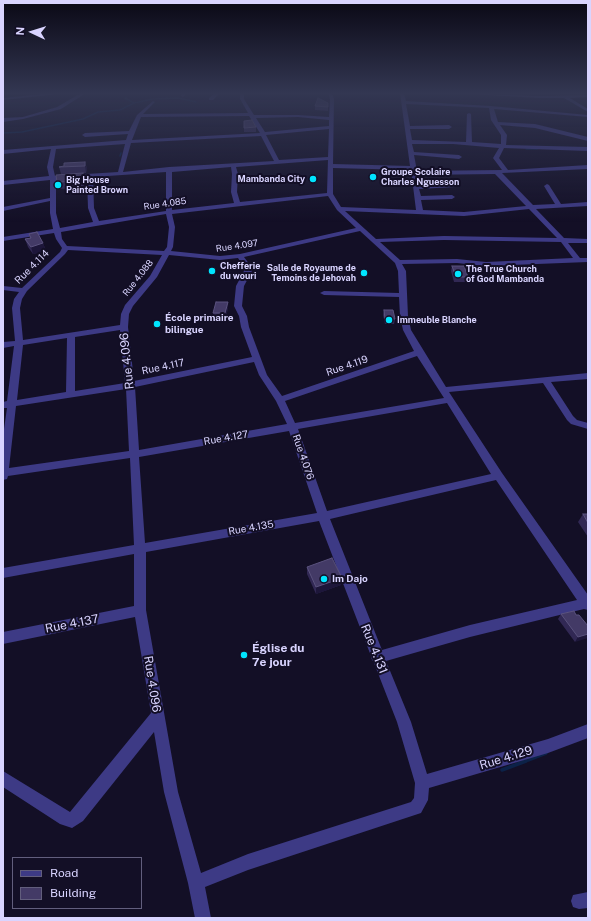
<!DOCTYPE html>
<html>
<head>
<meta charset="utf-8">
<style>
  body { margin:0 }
  #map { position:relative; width:591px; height:921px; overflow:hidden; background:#130f26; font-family:"Public Sans",sans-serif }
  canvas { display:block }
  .frame { position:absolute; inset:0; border:4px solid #d9d4ff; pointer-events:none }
  .legend { position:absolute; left:12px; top:857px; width:130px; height:52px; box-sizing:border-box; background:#130f26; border:1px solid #625e7d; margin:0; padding:5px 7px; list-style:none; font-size:12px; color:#d9d4ff }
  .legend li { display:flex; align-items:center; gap:8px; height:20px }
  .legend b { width:20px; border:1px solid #625e7d }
  .north { position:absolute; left:12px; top:12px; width:40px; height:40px; -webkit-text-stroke:3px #130f26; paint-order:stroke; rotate:274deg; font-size:11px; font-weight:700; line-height:16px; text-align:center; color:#d9d4ff }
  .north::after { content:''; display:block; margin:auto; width:14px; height:18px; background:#d9d4ff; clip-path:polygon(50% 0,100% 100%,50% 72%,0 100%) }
</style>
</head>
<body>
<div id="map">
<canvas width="591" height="921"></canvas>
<div class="frame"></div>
<ul class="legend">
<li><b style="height:5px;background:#3d3a85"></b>Road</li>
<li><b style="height:11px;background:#433a66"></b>Building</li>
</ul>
<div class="north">N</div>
</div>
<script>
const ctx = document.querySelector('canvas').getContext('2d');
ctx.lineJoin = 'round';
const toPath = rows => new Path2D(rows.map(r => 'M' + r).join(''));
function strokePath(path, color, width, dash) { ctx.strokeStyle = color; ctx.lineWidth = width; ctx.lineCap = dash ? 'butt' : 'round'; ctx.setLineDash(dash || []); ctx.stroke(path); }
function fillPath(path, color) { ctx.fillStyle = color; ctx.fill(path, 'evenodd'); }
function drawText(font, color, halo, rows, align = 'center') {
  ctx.font = font + ' "Public Sans",sans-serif'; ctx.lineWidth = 4; ctx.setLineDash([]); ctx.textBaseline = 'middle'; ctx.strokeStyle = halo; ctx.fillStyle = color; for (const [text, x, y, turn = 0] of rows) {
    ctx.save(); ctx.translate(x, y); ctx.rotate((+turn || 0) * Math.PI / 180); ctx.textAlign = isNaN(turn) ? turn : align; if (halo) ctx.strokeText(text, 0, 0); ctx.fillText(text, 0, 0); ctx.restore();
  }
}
const streamFar1 = toPath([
  [125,98,134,103],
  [154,99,178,98,196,102],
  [3,133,22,132,83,119,98,112,120,110,134,103,153,99],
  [526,149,537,149],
  [120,156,121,153]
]);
const stream = toPath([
  [528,760,546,753],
  [502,770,526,761]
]);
const minor = toPath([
  [51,93,68,93,3,100,3,98,51,93],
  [81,93,86,93,61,109,23,119,3,122,3,118,23,117,57,107,81,93],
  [183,93,187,93,183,97,181,96,183,93],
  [215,93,220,93,213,100,209,100,209,98,215,93],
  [240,93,244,93,244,99,254,115,298,115,329,117,330,99,328,93,332,93,334,99,333,164,410,166,400,93,404,93,406,101,491,106,588,115,588,117,494,109,498,122,535,124,588,137,588,141,535,128,500,125,507,135,506,145,588,147,588,151,504,148,499,158,508,170,588,165,588,169,502,173,533,205,555,204,544,186,547,184,549,185,561,204,588,202,588,206,536,209,564,238,588,239,588,243,568,243,580,258,588,258,588,262,486,266,457,263,402,264,406,271,408,316,411,330,446,387,588,373,588,379,551,382,573,416,577,420,588,423,588,429,571,424,567,420,543,383,449,392,502,473,588,595,588,610,584,609,470,637,386,661,411,722,427,774,548,739,588,724,588,738,548,753,429,788,428,800,421,813,248,870,205,887,211,918,195,918,188,883,164,792,154,732,83,821,72,828,60,824,3,787,3,771,70,812,151,713,135,617,3,644,3,632,134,606,134,554,3,578,3,568,134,545,130,458,8,476,7,479,3,480,3,436,7,408,3,408,3,402,7,401,14,346,3,348,3,342,15,341,12,308,14,299,19,292,3,290,3,286,22,288,60,252,62,248,56,239,54,233,3,241,3,237,53,229,50,213,50,201,3,211,3,207,50,198,50,180,3,185,3,181,49,176,47,167,51,149,3,154,3,150,126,140,128,134,85,137,82,135,85,133,129,131,137,115,153,101,155,102,143,114,248,113,240,99,240,93],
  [406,104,489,108,491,120,501,135,501,144,472,142,471,114,469,113,467,114,466,142,412,140,410,129,449,129,452,127,449,125,410,126,406,104],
  [249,116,260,133,132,140,141,117,249,116],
  [298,117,329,120,329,126,265,132,256,118,298,117],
  [329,129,328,157,279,160,266,135,329,129],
  [261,136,274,161,169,167,123,172,131,143,261,136],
  [125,144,118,172,55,176,53,167,56,149,125,144],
  [412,144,453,144,499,148,493,158,502,170,417,171,414,155,459,159,462,157,459,155,414,152,412,144],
  [328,160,327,193,240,202,237,192,238,174,236,167,328,160],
  [231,167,232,174,231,192,234,203,172,210,172,172,231,167],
  [333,168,411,170,416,210,341,207,333,194,333,168],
  [166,172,166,211,99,221,94,208,93,177,166,172],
  [495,174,526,206,464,212,423,210,421,200,452,199,455,197,452,195,421,196,419,189,455,187,458,185,455,183,419,185,417,175,495,174],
  [87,178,88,208,93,222,60,228,56,213,56,180,87,178],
  [328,196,337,210,356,228,240,254,220,256,171,251,173,247,175,227,172,214,328,196],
  [529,209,557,238,444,236,376,239,345,211,464,216,529,209],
  [166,214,169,227,167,247,164,251,67,246,62,239,61,232,166,214],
  [360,231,395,263,398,271,399,293,324,291,320,293,324,295,399,297,400,316,403,330,414,351,282,396,267,375,249,327,247,316,242,306,244,286,253,269,244,257,360,231],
  [444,240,561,242,573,258,486,262,457,259,400,260,380,242,444,240],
  [68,250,162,255,150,276,125,305,121,314,120,325,23,340,20,308,22,299,27,291,65,254,68,250],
  [169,255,220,260,238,258,245,269,236,286,234,306,239,316,241,327,252,357,134,381,128,327,129,314,133,306,157,277,169,255],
  [120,330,125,383,75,391,75,337,120,330],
  [67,338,66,392,17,400,23,345,67,338],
  [417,356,444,398,295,423,285,401,417,356],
  [254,362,259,375,276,401,287,424,139,450,135,387,254,362],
  [126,389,129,451,9,468,16,406,126,389],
  [447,403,491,474,327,511,298,429,447,403],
  [289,431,317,513,145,543,139,457,289,431],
  [496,480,577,600,470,625,382,650,330,519,496,480],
  [319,521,371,656,371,658,374,663,397,722,415,783,414,798,411,802,248,854,201,873,178,792,146,610,146,552,319,521],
  [453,93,539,96,588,95,588,97,570,98,588,109,588,112,564,98,539,98,453,93],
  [588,892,588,908,579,909,573,907,571,901,573,895,588,892]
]);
const wall = toPath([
  [328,103,328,111,315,110,315,106],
  [256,127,256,132,244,132,244,128],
  [85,162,87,169,86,173,61,174,59,167],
  [85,180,83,188,59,189,57,182],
  [29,234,43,243,46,251,33,254,28,247,25,239,30,238],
  [452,266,468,277,467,282,454,282,451,271],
  [228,307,226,318,214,318,213,313],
  [384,310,395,319,394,324,385,324,383,315],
  [583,514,588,514,588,537,578,522],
  [307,567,342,578,341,585,316,594,307,574],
  [561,614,576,615,588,626,575,642,558,619]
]);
const shadedWall = toPath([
  [85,162,87,169,86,173,85,166],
  [83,173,85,180,83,188,82,181],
  [43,243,46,251,33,254,31,247],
  [228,302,228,307,226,318,225,313],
  [342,578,341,585,316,594,316,587],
  [588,634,588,638,575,642,578,637]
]);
const building = toPath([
  [318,98,328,103,328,107,315,106,318,98],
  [252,120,256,127,244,128,244,121,252,120],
  [85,162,85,166,59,167,64,166,64,163,85,162],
  [83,173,82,181,57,182,56,175,83,173],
  [37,232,43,243,31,247,25,239,31,238,29,234,37,232],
  [452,266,464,266,468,277,456,277,452,266],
  [216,302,228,302,225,313,213,313,216,302],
  [384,310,393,310,395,319,385,319,384,310],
  [583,514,588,514,588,523,583,514],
  [332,558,342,578,316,587,307,567,332,558],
  [574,611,576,615,579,615,588,626,588,634,578,637,561,614,574,611]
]);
const markers = [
  [373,177,4,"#00e5ff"],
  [313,179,4,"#00e5ff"],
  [58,185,4,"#00e5ff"],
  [212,271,4,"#00e5ff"],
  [364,273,4,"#00e5ff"],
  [458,274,4,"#00e5ff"],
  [389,320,4,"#00e5ff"],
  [157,324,4,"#00e5ff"],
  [324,579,4,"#00e5ff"],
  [244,655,4,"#00e5ff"]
];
const farPoinames = [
  ["Groupe Scolaire",381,172],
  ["Charles Nguesson",381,182],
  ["Mambanda City",305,179,"right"],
  ["Big House",66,180],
  ["Painted Brown",66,190],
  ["Chefferie",220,266],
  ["du wouri",220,276],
  ["Salle de Royaume de",356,268,"right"],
  ["Temoins de Jehovah",356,278,"right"],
  ["The True Church",466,269],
  ["of God Mambanda",466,279],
  ["Immeuble Blanche",397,320]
];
const farStreetnames = [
  ["Rue 4.085",165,204,-8],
  ["Rue 4.097",237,246,-8],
  ["Rue 4.088",138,278,-52]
];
const streetNames = [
  ["Rue 4.114",32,267,-45],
  ["Rue 4.119",347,366,-19],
  ["Rue 4.117",163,367,-12],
  ["Rue 4.127",226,438,-10],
  ["Rue 4.076",303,457,71],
  ["Rue 4.135",251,528,-10]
];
const poiNames = [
  ["École primaire",165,318],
  ["bilingue",165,330],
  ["Im Dajo",332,579]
];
const nearStreetnames = [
  ["Rue 4.096",127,361,-96],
  ["Rue 4.137",72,624,-11],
  ["Rue 4.131",374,649,68],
  ["Rue 4.096",152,684,81],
  ["Rue 4.129",506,758,-17]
];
const nearPoinames = [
  ["Église du",252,648],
  ["7e jour",252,662]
];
strokePath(streamFar1, '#0c2248', 1.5);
strokePath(stream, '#0c2248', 3.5);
fillPath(minor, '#3d3a85');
fillPath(wall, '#312854');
fillPath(shadedWall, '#1d163a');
fillPath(building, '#433a66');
strokePath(building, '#5a527e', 1);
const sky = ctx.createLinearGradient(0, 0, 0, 222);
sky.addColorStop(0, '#0a0815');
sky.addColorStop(0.42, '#333752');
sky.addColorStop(1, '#33375200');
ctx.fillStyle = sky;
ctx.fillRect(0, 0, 591, 222);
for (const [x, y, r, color] of markers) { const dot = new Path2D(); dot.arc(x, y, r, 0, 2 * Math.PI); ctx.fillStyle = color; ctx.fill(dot); strokePath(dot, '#130f26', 1.5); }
drawText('bold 9px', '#d9d4ff', '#130f26', farPoinames, 'left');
drawText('9px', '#d9d4ff', '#130f26', farStreetnames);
drawText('10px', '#d9d4ff', '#130f26', streetNames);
drawText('bold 10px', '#d9d4ff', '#130f26', poiNames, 'left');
drawText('12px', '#d9d4ff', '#130f26', nearStreetnames);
drawText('bold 12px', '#d9d4ff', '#130f26', nearPoinames, 'left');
</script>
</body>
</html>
